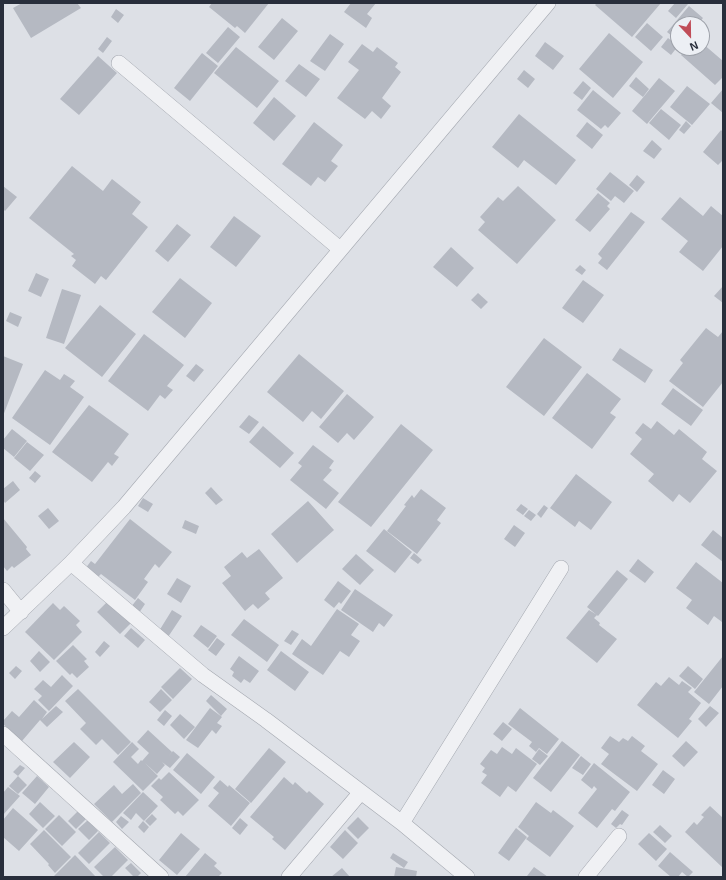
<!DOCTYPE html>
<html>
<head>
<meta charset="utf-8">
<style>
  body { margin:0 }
  #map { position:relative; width:726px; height:880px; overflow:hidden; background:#dde0e6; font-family:Helvetica,sans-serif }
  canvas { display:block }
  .frame { position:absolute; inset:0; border:4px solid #282e3b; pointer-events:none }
  .north { position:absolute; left:670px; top:16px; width:40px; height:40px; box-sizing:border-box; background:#eceff4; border:1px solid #9ea2aa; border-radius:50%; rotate:158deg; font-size:11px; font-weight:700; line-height:16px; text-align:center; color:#282e3b }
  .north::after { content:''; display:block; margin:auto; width:14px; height:18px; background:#c04d58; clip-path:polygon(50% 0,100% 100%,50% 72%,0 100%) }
</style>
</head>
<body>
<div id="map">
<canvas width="726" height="880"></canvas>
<div class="frame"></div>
<div class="north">N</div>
</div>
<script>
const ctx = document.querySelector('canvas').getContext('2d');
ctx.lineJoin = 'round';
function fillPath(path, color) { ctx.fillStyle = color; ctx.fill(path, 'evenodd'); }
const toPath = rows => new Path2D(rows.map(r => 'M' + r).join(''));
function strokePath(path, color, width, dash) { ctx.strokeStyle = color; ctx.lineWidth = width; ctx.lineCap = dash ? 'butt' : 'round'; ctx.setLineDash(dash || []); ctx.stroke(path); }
const building = toPath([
  [22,3,77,3,81,8,31,38,13,8],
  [212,3,269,3,245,33,237,26,235,28,209,7],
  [351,3,376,3,367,14,372,18,366,28,344,12],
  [597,3,661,3,632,37,595,5],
  [675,3,686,3,688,4,676,18,668,11],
  [689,6,703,18,698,24,678,24,678,41,667,32],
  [116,9,124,15,118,23,111,17],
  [282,18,298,31,274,60,258,47],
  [647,23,663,37,651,51,635,37],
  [228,27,240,37,218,63,206,53],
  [609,33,643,62,613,98,579,69],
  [330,34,344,44,325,71,310,61],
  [107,37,112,41,103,53,98,49],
  [668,38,678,46,671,55,661,47],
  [545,42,564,56,553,70,535,56],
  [702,43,723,61,723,77,715,85,681,55,687,48,702,48],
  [362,44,373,52,377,47,398,63,395,67,401,72,382,98,391,106,381,119,372,111,365,119,337,98,359,70,348,62],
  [236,47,279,81,257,108,214,73],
  [202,53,218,66,190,101,174,88],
  [98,56,117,73,79,115,60,99],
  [299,64,320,79,306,97,285,81],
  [524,70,535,79,528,88,517,79],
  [636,77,649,89,643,97,629,86],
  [659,78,675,91,647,124,632,111],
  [583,81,591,88,582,100,573,93],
  [687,86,710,104,692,125,670,107],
  [723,89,723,113,711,103],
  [593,90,621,113,608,128,605,125,601,129,577,110],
  [274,97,296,116,274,141,253,123],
  [661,109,681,125,669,140,649,123],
  [519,114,576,160,556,185,524,160,518,168,492,147],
  [686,121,691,126,684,134,679,130],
  [314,122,343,145,331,161,338,166,325,182,318,177,311,186,282,164],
  [587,122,603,135,592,149,576,136],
  [721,130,723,132,723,160,718,165,703,152],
  [652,140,662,149,654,159,643,151],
  [72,166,103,191,112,179,141,202,132,214,148,227,106,280,101,276,95,284,72,266,76,260,71,256,74,254,29,218],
  [610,172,634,191,624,203,615,196,611,201,596,189],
  [637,175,645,182,637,192,629,185],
  [3,186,17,197,5,211,3,209],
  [518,186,556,220,517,264,478,230,485,222,480,217,498,197,503,201],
  [598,193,610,203,607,206,610,209,590,232,575,220],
  [680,197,703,216,711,206,723,216,723,246,703,271,679,252,688,241,661,219],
  [631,212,645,222,607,270,598,263,602,258,598,254],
  [234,216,261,236,236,267,210,247],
  [177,224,191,235,168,262,155,251],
  [451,247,474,268,457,287,433,267],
  [580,265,586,270,582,275,575,270],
  [36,273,49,279,41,297,28,291],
  [180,278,212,303,185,338,152,312],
  [583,280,604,295,583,323,562,308],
  [723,286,723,303,714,296],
  [62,289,81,295,64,344,46,338],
  [478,293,488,302,481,309,471,300],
  [100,305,136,334,102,377,65,348],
  [10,312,22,317,18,327,6,321],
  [706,328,718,337,723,331,723,376,722,378,723,382,703,407,669,381,683,363,680,360],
  [144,334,184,365,167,386,173,390,165,399,160,395,148,411,108,381],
  [544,338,582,367,544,416,506,387],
  [620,348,653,370,645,383,612,360],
  [299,354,344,391,321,419,312,411,303,422,267,392],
  [3,356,23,364,3,416],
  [196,364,204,370,194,382,186,376],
  [45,370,60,380,64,374,75,381,70,387,84,397,50,445,12,418],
  [587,373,621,399,610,413,616,417,592,449,552,418],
  [673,388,703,410,691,426,661,404],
  [347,394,374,417,354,440,347,433,338,443,319,427],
  [89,405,129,434,114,454,119,457,112,466,108,462,92,482,52,452],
  [249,415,259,422,249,434,239,427],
  [657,421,674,435,679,429,707,452,702,459,717,471,690,503,679,494,673,502,648,481,654,474,630,454,642,439,635,433,643,423,651,429],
  [401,424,433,450,371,527,338,502],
  [263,426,294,453,280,468,249,442],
  [12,429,27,441,14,457,3,448,3,440],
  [27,442,44,455,30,471,14,458],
  [313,445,334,461,329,468,332,470,323,480,339,493,326,509,290,480,302,466,298,463],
  [35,471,41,476,35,483,29,478],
  [576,474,612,502,591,530,579,521,575,527,550,508],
  [13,481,20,490,5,503,3,500,3,489],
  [211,487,223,500,216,505,205,493],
  [421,489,446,508,437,520,441,523,417,554,387,531,406,506,404,505,412,495,414,498],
  [143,498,153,504,148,512,138,506],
  [308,501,334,530,297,563,271,534],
  [521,504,528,509,523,515,516,510],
  [544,505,548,508,541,518,537,514],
  [48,508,59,521,49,529,38,516],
  [529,510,536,515,531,521,524,516],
  [3,518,27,547,26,549,31,555,14,568,12,566,7,571,3,566],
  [130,519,172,552,159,568,155,564,144,579,148,582,135,600,101,574,97,578,85,569,91,561,95,564],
  [185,520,199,526,196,534,182,528],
  [514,525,525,533,515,547,504,539],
  [384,529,412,552,395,573,366,551],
  [713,530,723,538,723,562,701,545],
  [259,549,283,578,265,593,270,599,258,609,253,604,245,611,222,583,231,576,224,567,242,552,247,558],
  [414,553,422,560,418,564,410,558],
  [356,554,374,570,360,585,342,569],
  [638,559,654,572,645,583,629,571],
  [696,562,723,583,722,622,714,616,708,625,686,608,692,600,676,588],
  [617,570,628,579,598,616,587,607],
  [177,578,191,586,181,603,167,594],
  [338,581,351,591,341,604,339,602,334,608,324,600],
  [355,589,393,615,384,627,379,623,373,632,341,610],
  [138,598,145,604,139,613,131,607],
  [108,601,131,623,120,634,97,612],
  [53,603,60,610,64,606,80,621,76,625,82,632,54,660,25,632],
  [337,609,359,624,351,635,360,641,349,657,340,651,323,675,292,654,302,639,311,646],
  [172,610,182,616,168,637,159,631],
  [589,610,597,615,594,618,600,623,599,625,617,639,597,663,566,638],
  [244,619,279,645,267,662,231,635],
  [201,625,217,636,208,648,193,636],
  [131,628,145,640,138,648,124,636],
  [292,630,299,634,291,645,284,641],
  [217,638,225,644,216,656,208,650],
  [104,641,110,646,100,657,95,652],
  [73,645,87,659,84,661,89,667,77,678,72,673,70,675,56,661],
  [39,651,50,662,40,672,30,661],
  [281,651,309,672,295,691,267,670],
  [239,656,259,671,250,683,244,679,241,683,232,676,234,672,230,669],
  [723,656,723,686,709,704,694,692],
  [16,666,22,671,15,679,9,673],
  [688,666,703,679,695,689,679,676],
  [180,668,192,679,173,699,161,687],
  [62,675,73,686,49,711,38,700,42,696,34,689,43,680,51,687],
  [669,677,679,685,682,681,692,688,688,692,701,703,689,719,692,721,678,738,637,705,656,682,661,686],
  [78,689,131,742,118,755,102,739,96,745,80,729,86,723,65,701],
  [161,689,172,700,160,712,149,702],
  [211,695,227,709,221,716,206,701],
  [34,700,47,712,42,719,56,706,63,712,47,727,40,720,22,741,3,724,3,721,12,711,19,717],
  [710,706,719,713,706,727,698,719],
  [210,708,222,717,217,723,222,726,216,734,212,730,198,748,186,740],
  [520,708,559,739,547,754,539,748,536,752,529,746,532,742,508,724],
  [165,710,172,716,164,726,157,720],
  [180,714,195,727,184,739,170,725],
  [503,722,512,729,502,741,493,734],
  [148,730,172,752,167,758,173,751,180,757,170,768,162,762,165,765,157,774,145,763,158,776,143,791,113,762,132,742,139,749,131,757,138,764,141,760,142,761,149,753,137,742],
  [610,736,619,742,623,738,628,741,632,736,645,746,641,751,658,764,637,791,601,764,609,754,601,748],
  [562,741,580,755,551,792,533,778],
  [686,741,698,752,684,767,672,756],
  [74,742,90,757,70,778,53,762],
  [502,747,512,754,516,748,537,764,516,792,508,786,500,797,481,783,487,775,482,772,485,768,480,764,491,750,497,754],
  [269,748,286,762,251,803,235,789],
  [539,749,548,756,540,765,532,759],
  [187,753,215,777,201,794,173,770],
  [581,756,591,764,583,775,572,768],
  [594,763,630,792,615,811,612,809,597,828,578,813,597,789,594,786,592,789,581,780],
  [20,765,25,768,18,776,13,772],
  [663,770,675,779,664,794,652,785],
  [169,772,199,800,183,816,178,811,175,814,160,800,163,797,151,786,159,778,161,780],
  [18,776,27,785,18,794,9,786],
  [37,776,49,787,35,804,22,793],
  [284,777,293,785,295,782,307,793,309,791,324,804,285,850,272,839,274,837,250,817],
  [220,780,228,787,229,785,250,803,231,826,208,806,219,793,213,788],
  [133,784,141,793,112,822,94,804,114,785,122,794],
  [8,787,20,796,3,815,3,793],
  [143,792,158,806,144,821,136,813,131,820,123,813],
  [40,802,55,816,43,828,29,814],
  [536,802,551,813,553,810,574,826,550,857,526,839,529,836,518,827],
  [710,806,723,818,723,868,685,832,694,822,697,825,704,817,701,815],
  [13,808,38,830,19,851,3,837,3,820],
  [622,810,629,815,622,825,620,824,616,828,611,824],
  [78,811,86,819,76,829,68,821],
  [152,814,157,819,150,826,145,821],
  [59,815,76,832,62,846,45,829],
  [121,816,129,822,122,829,116,822],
  [358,817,369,828,358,839,347,828],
  [240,818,248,825,240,835,232,828],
  [88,820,98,831,89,840,78,829],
  [143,821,149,827,144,833,138,827],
  [660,825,672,836,665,843,653,832],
  [516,828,527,837,509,861,498,853],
  [44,830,71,857,55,873,48,865,49,864,30,844],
  [345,830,358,843,343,859,330,847],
  [99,832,110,843,89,864,78,853],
  [181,833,200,849,177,875,159,860],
  [649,833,667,849,656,861,638,844],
  [115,847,128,860,111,877,104,877,94,867],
  [670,852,693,872,688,877,682,872,678,877,671,877,658,866],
  [205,853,217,863,214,866,222,873,218,877,185,877],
  [393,853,408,862,404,868,390,858],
  [75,855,96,877,53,877],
  [131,863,141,873,137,877,134,877,125,868],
  [396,867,417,871,416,877,394,877],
  [534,867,548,877,527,876],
  [342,868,350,877,331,877]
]);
const street = toPath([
  [119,63,340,249],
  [71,563,203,675,266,720,361,792,402,823,467,877],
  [3,590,21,612],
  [3,628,71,563,124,507,548,3],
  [3,734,161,877],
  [402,823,561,568],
  [289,877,361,792],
  [586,877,619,836]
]);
fillPath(building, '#b5b9c2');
strokePath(street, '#a3a7af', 16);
strokePath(street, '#f0f1f4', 15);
</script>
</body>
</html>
